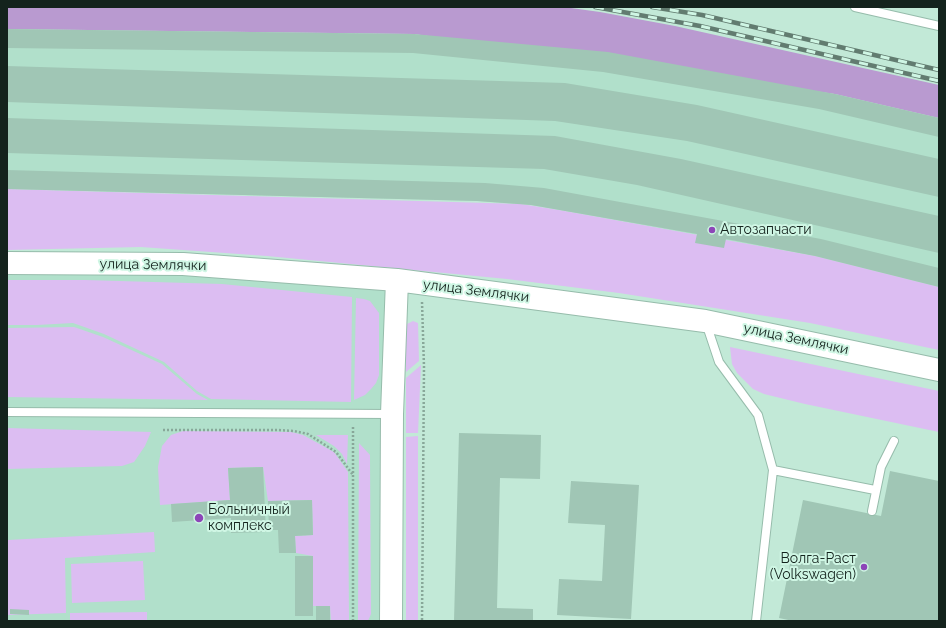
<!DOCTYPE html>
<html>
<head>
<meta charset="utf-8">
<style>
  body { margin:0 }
  #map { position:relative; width:946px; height:628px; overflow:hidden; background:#c2e9d7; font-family:Raleway,sans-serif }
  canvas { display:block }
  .frame { position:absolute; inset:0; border:8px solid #14231d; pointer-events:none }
</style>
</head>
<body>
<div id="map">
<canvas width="946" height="628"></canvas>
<div class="frame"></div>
</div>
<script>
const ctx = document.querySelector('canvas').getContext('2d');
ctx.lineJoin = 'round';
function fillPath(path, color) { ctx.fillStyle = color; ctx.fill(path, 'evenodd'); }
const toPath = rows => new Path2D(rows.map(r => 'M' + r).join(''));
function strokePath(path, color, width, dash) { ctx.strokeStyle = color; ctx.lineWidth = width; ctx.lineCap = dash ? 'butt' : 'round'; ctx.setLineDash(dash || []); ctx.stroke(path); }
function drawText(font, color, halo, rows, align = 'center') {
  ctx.font = font + ' Raleway,sans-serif'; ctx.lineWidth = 4; ctx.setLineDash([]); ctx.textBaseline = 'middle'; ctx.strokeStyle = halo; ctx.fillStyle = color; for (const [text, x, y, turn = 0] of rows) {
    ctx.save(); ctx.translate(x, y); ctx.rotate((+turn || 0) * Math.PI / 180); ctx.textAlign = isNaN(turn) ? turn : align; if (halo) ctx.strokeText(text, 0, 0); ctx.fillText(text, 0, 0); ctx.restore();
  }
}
const built = toPath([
  [7,29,414,34,835,94,939,118,939,287,815,256,531,205,477,201,7,189],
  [7,263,397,280,391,621,7,621]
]);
const green = toPath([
  [7,189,521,204,559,210,815,256,939,287,939,350,810,323,619,293,507,279,267,256,141,247,7,250],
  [7,280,85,280,222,284,352,297,351,402,211,399,197,391,164,362,104,334,73,323,37,325,7,325],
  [356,298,364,299,370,301,379,313,379,375,376,383,371,389,365,395,354,400],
  [413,321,418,323,419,361,406,372,405,330,407,324],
  [74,327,103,337,162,364,197,394,208,400,7,397,7,328],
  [730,347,939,391,939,432,805,404,764,394,753,389,737,373,732,364],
  [421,365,418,433,406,433,406,378],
  [7,428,151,432,145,446,134,462,122,466,7,469],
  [183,431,291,432,303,435,334,452,348,472,349,621,331,621,330,606,313,606,313,556,296,553,295,536,313,535,312,500,268,501,263,467,228,468,230,500,160,505,158,467,162,446,171,435],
  [316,435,348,435,347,464,342,454,334,446],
  [418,436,418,621,406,621,406,437],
  [359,443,370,455,370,461,371,614,368,621,358,621],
  [154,532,155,552,65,558,66,613,7,615,8,540],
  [143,561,145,600,72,603,71,564],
  [147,612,147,621,70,621,70,613]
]);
const forest = toPath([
  [7,7,564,7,600,12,675,26,939,85,939,118,835,94,414,34,7,29]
]);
const building = toPath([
  [7,29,414,34,608,52,835,94,939,118,939,137,819,109,603,72,413,53,7,48],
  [7,66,565,83,697,105,939,159,939,197,687,141,555,121,7,102],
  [7,118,555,136,681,159,939,216,939,253,637,185,544,169,7,153],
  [7,170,485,183,544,188,821,239,939,268,939,287,815,256,726,239,724,248,695,243,697,234,531,205,477,201,7,189],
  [459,433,541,435,540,479,500,478,497,608,533,609,533,621,454,621],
  [263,467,266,532,231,533,231,518,172,522,171,504,230,500,228,468],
  [890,471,939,481,939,621,793,621,779,618,803,500,881,516],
  [571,481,639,485,631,619,557,615,559,579,602,581,605,525,568,523],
  [312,500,313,535,295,536,296,553,279,553,278,530,269,530,268,501],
  [295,556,313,556,313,616,295,616],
  [316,606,330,606,330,621,316,621],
  [10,609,29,610,29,615,10,614]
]);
const path = toPath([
  [422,302,424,367,422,621],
  [163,430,279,430,294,431,308,434,336,452,353,475],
  [353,621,353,426]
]);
const service = toPath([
  [855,7,939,26],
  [706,323,719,362,758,415,773,470,756,621],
  [7,412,392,414],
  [773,470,875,490],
  [872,511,881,467,894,441]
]);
const secondary = toPath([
  [7,263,183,264,397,280,705,321,939,370],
  [391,621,392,414,397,280]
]);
const rail = toPath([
  [595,7,700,26,939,81],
  [652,7,702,15,939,70]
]);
const markers = [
  [712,230,4,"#8d45b8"],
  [199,518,5,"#8d45b8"],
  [864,567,4,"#8d45b8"]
];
const poiNames = [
  ["Автозапчасти",720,230],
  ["Больничный",208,510],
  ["комплекс",208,526],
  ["Волга-Раст",856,559,"right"],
  ["(Volkswagen)",856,575,"right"]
];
const streetNames = [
  ["улица Землячки",153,265,1],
  ["улица Землячки",476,291,7],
  ["улица Землячки",796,339,12]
];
fillPath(built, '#b1e0cb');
fillPath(green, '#dcbdf2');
fillPath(forest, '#b99ad0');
fillPath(building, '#a0c6b5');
strokePath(service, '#96bcab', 10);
strokePath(secondary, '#96bcab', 24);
strokePath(path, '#88a799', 2.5, [2, 2]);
strokePath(service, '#fff', 8);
strokePath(secondary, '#fff', 22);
strokePath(rail, '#627c70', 4.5);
strokePath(rail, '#cff6e4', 3, [9]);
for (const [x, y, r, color] of markers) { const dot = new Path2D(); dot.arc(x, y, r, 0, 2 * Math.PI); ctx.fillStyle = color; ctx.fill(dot); strokePath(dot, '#cff6e4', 1.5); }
drawText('14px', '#14231d', '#cff6e4', poiNames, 'left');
drawText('14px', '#14231d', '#cff6e4', streetNames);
</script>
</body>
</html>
